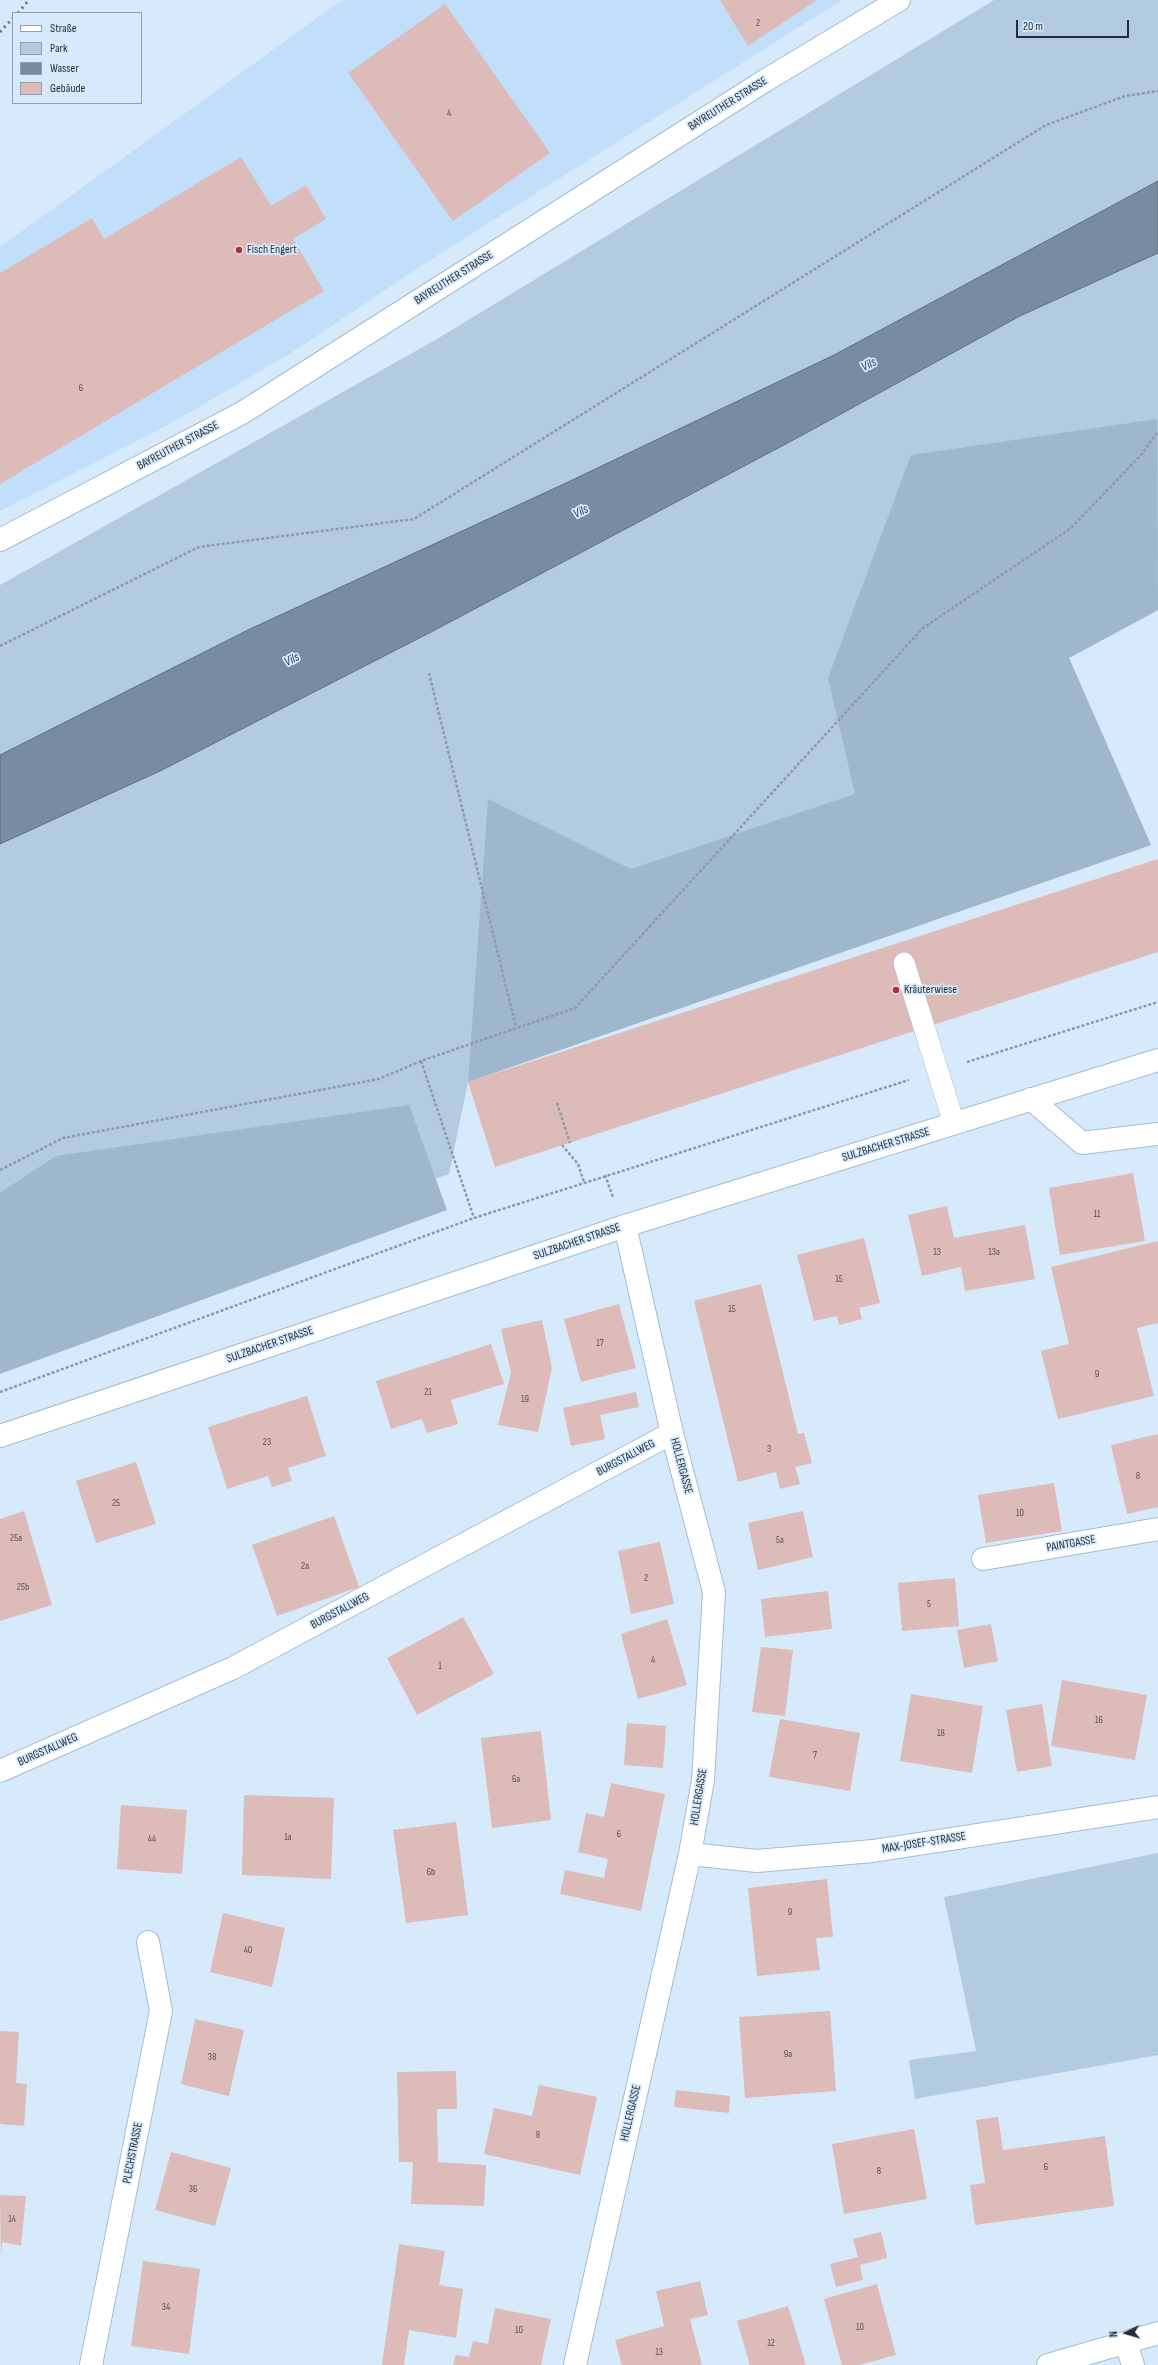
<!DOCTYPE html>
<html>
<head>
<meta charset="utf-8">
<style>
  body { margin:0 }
  #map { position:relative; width:1158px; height:2365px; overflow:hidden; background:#d6eafc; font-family:"Sofia Sans Condensed",sans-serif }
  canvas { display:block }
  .legend { position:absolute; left:12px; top:12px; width:130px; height:92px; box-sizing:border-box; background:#d6eafc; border:1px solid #909fad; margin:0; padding:5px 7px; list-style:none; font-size:12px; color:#262f37 }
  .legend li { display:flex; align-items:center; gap:8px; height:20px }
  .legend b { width:20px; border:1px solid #909fad }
  .north { position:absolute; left:1106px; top:2313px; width:40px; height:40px; -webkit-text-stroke:3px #d6eafc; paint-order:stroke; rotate:265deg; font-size:11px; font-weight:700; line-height:16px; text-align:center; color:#262f37 }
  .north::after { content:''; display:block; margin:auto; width:14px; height:18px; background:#262f37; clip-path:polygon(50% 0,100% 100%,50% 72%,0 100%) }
  .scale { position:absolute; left:1016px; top:20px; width:113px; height:18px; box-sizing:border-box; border:2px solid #262f37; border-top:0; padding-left:5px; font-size:12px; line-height:14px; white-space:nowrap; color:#262f37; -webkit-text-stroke:3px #d6eafc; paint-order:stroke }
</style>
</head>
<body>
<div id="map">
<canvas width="1158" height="2365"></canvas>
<ul class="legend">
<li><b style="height:5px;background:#fff"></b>Straße</li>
<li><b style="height:11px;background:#b3cbe0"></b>Park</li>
<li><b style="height:11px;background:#758ca1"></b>Wasser</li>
<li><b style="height:11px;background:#ddbbb8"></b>Gebäude</li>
</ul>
<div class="north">N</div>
<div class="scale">20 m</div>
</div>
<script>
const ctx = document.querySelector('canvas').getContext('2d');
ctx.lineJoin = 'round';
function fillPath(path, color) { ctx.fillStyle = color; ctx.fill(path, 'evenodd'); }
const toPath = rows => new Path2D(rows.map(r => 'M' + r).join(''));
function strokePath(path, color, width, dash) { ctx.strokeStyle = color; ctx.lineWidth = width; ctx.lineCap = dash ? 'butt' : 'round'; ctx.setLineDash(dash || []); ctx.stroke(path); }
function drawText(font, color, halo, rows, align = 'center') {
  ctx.font = font + ' "Sofia Sans Condensed",sans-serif'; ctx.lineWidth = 3.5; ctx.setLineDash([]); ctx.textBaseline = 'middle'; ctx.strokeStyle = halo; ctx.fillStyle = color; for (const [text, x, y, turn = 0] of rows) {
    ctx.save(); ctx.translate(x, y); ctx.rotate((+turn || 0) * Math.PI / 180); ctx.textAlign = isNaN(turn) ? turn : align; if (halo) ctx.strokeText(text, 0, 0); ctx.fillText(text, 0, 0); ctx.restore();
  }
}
const built = toPath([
  [342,0,842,0,424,264,288,355,168,425,0,511,0,247]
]);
const green = toPath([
  [994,0,1158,0,1158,610,1069,658,1151,845,468,1082,449,1174,0,1334,0,585,437,339],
  [1158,1853,1158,2055,915,2099,909,2060,976,2051,944,1897]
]);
const forest = toPath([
  [1157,419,1158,610,1069,658,1151,845,468,1082,488,799,631,869,855,794,828,678,911,455],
  [409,1105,447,1210,0,1374,0,1193,56,1156]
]);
const water = toPath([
  [1158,181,1158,253,1020,316,797,438,433,631,160,771,0,844,0,755,250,629,566,483,834,355,1158,181]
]);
const building = toPath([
  [720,0,817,0,748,46],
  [445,4,550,153,453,221,348,73],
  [241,157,271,206,306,185,326,219,293,239,324,291,0,484,0,273,92,218,104,239],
  [1158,859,1158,952,495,1167,468,1082],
  [1133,1173,1145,1241,1060,1255,1049,1188],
  [947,1206,954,1238,1025,1225,1035,1279,965,1291,961,1267,922,1276,908,1215],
  [864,1238,880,1303,859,1308,862,1319,839,1325,837,1316,814,1321,797,1255],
  [1158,1241,1158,1323,1137,1328,1154,1396,1058,1419,1041,1351,1069,1344,1051,1267],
  [761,1284,798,1434,804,1433,812,1463,795,1467,800,1484,780,1489,776,1472,738,1482,694,1301],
  [619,1304,636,1368,581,1382,564,1319],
  [542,1320,552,1368,538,1432,498,1425,511,1373,501,1329],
  [491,1344,504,1384,451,1400,458,1424,427,1433,422,1419,391,1429,376,1381],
  [636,1392,639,1407,600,1415,605,1439,571,1446,563,1408],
  [307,1396,326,1456,288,1468,292,1481,272,1487,268,1476,227,1489,208,1427],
  [1158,1434,1158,1507,1127,1514,1111,1445],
  [136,1462,156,1524,96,1543,76,1481],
  [1054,1483,1062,1531,986,1543,978,1495],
  [24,1511,52,1605,0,1621,0,1519],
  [803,1511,813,1557,758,1570,748,1523],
  [334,1516,359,1587,277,1616,252,1545],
  [660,1542,674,1604,631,1614,618,1551],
  [955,1578,959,1626,902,1631,898,1583],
  [828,1591,832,1629,765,1637,761,1599],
  [463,1617,494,1674,417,1715,387,1658],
  [667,1619,687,1685,638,1699,621,1634],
  [991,1624,998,1661,964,1668,957,1630],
  [761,1647,793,1650,785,1716,752,1712],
  [1062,1680,1147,1695,1135,1760,1051,1746],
  [911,1694,983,1706,972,1773,900,1761],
  [1042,1704,1052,1766,1017,1772,1006,1710],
  [780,1719,860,1733,850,1791,769,1777],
  [627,1723,666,1726,663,1768,624,1765],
  [541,1731,551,1820,492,1828,481,1738],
  [611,1783,665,1794,641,1911,560,1894,565,1870,604,1878,608,1859,578,1852,586,1813,604,1817],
  [244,1795,334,1798,331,1879,242,1875],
  [121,1805,187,1810,182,1874,117,1869],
  [456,1822,468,1915,406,1923,393,1830],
  [827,1879,833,1937,816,1938,820,1970,757,1976,748,1888],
  [223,1913,285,1928,272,1987,210,1972],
  [830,2011,836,2091,745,2098,739,2017],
  [195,2019,244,2030,229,2096,181,2084],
  [0,2031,19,2032,16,2083,27,2084,24,2126,0,2124],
  [456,2071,457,2109,437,2109,438,2162,486,2165,484,2206,411,2204,413,2162,399,2162,397,2072],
  [539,2085,597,2097,580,2175,484,2154,494,2108,532,2116],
  [676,2090,730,2096,729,2113,674,2107],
  [998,2117,1003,2150,1105,2136,1114,2206,975,2225,970,2185,985,2183,976,2120],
  [914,2129,927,2199,844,2214,832,2144],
  [171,2152,231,2168,215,2226,155,2210],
  [0,2195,26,2196,21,2246,2,2242,1,2258],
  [881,2232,887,2258,860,2265,863,2280,836,2287,830,2264,858,2257,853,2239],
  [399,2244,445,2251,439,2285,463,2289,456,2338,409,2330,404,2365,382,2365],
  [143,2261,200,2269,189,2354,131,2346],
  [700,2281,708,2315,690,2319,702,2365,622,2365,615,2340,664,2326,656,2291],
  [877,2284,896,2355,859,2365,842,2365,824,2299],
  [788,2306,806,2365,750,2365,737,2321],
  [495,2308,551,2319,541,2365,453,2365,456,2355,469,2357,473,2341,488,2344]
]);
const path = toPath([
  [0,646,199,547,414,519,1046,125,1125,96,1158,91],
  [429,673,516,1027],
  [421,1061,474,1218],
  [967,1062,1158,1002],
  [557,1103,570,1143],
  [562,1145,578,1164,584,1182],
  [0,1170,63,1138,379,1079,421,1061,575,1008,923,628,1071,528,1141,455,1158,431],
  [605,1175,613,1197],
  [0,1392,474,1218,909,1080]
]);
const service = toPath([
  [904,963,954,1123]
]);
const minor = toPath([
  [1031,1099,1082,1143,1158,1134],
  [983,1559,1158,1529],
  [0,1771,233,1668,672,1433],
  [690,1854,757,1861,873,1851,1158,1807],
  [1126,2343,1133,2365],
  [91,2365,161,2011,148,1942],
  [575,2365,690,1854,703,1780,714,1592,672,1433,625,1226],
  [1048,2365,1158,2333]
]);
const tertiary = toPath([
  [0,540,242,413,766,80,899,0]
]);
const secondary = toPath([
  [0,1436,625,1226,1158,1060]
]);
const rail = toPath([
  [18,13,29,0],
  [0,32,13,18]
]);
const markers = [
  [239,250,4,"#ba2a35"],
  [896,990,4,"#ba2a35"]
];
const numberNames = [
  ["2",758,23],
  ["4",449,113],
  ["6",81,388],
  ["11",1097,1214],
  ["13",937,1252],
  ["13a",994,1252],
  ["15",839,1279],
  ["15",732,1309],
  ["17",600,1343],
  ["9",1097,1374],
  ["21",428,1392],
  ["19",525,1399],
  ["23",267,1442],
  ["3",769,1449],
  ["8",1138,1476],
  ["25",116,1503],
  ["10",1020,1513],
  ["25a",16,1538],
  ["5a",780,1540],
  ["2a",305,1566],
  ["2",646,1578],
  ["25b",23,1587],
  ["5",929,1604],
  ["4",653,1660],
  ["1",440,1666],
  ["16",1099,1720],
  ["18",941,1733],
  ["7",815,1755],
  ["6a",516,1779],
  ["6",619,1834],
  ["1a",288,1837],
  ["44",152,1839],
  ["6b",431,1872],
  ["9",790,1912],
  ["40",248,1950],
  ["9a",788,2054],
  ["38",212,2057],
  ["8",538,2135],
  ["6",1046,2167],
  ["8",879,2171],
  ["36",193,2189],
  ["14",12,2219],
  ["34",166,2307],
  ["10",860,2327],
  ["10",519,2330],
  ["12",771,2343],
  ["13",659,2352]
];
const streetNames = [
  ["BAYREUTHER STRASSE",728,104,-32],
  ["BAYREUTHER STRASSE",454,278,-32],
  ["BAYREUTHER STRASSE",178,446,-28],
  ["SULZBACHER STRASSE",886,1145,-17],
  ["SULZBACHER STRASSE",577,1242,-19],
  ["SULZBACHER STRASSE",270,1345,-19],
  ["BURGSTALLWEG",626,1458,-28],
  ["HOLLERGASSE",681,1466,75],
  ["PAINTGASSE",1071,1544,-10],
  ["BURGSTALLWEG",340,1611,-28],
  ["BURGSTALLWEG",48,1750,-24],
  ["HOLLERGASSE",699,1797,-81],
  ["MAX-JOSEF-STRASSE",924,1843,-9],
  ["HOLLERGASSE",631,2113,-77],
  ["PLECHSTRASSE",133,2153,-79]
];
const poiNames = [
  ["Fisch Engert",247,250],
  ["Kräuterwiese",904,990]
];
const waterNames = [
  ["Vils",869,365,-27],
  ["Vils",581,512,-27],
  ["Vils",292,660,-27]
];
fillPath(built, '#c1dffb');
fillPath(green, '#b3cbe0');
fillPath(forest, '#9fb7cc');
fillPath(water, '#758ca1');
strokePath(water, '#5d7081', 1);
fillPath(building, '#ddbbb8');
strokePath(service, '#a4bcd1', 22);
strokePath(minor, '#a4bcd1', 24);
strokePath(tertiary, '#a4bcd1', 24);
strokePath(secondary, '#a4bcd1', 24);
strokePath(path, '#8b9aa8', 2.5, [3, 2]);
strokePath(service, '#fff', 21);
strokePath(minor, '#fff', 22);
strokePath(tertiary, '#fff', 22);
strokePath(secondary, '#fff', 22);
strokePath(rail, '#65727d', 3, [2, 4]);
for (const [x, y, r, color] of markers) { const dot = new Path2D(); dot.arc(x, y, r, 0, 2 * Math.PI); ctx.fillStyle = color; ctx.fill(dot); strokePath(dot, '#d6eafc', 1.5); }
drawText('10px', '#545257', null, numberNames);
drawText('12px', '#262f37', '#d6eafc', streetNames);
drawText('12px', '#262f37', '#d6eafc', poiNames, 'left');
drawText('italic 13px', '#224969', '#d6eafc', waterNames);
</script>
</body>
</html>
